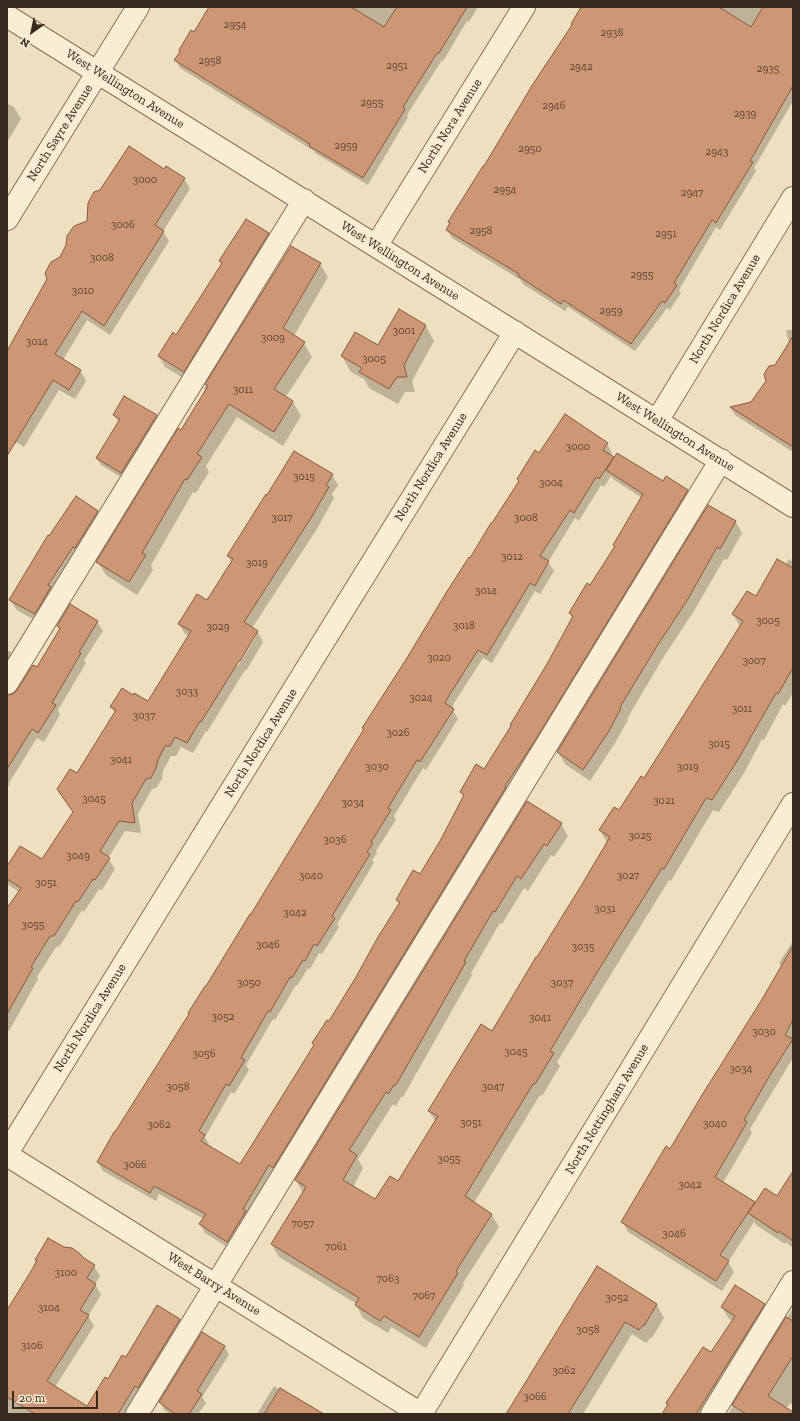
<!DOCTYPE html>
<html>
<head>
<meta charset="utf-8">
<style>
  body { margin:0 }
  #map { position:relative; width:800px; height:1421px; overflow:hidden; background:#eedfc0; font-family:"Zilla Slab",serif }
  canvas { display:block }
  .frame { position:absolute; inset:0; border:8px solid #37291d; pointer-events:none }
  .north { position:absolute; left:12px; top:12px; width:40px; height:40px; -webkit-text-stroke:3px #f6ead0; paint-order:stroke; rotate:213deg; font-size:11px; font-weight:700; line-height:16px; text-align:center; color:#37291d }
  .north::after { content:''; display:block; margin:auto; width:14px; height:18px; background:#37291d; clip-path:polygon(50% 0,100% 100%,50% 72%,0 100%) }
  .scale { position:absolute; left:12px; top:1391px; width:86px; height:18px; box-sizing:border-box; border:2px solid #37291d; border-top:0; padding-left:5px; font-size:12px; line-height:14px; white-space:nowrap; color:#37291d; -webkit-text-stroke:3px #f6ead0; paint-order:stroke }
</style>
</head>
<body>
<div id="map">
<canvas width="800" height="1421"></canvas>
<div class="frame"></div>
<div class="north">N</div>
<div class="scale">20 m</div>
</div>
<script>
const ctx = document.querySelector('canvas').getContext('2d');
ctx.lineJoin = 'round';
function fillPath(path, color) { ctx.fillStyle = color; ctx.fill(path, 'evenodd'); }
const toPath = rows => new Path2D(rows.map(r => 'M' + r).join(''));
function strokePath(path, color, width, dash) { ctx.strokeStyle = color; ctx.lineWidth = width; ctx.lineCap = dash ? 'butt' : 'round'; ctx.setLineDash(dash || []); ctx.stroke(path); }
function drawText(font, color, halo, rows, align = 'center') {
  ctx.font = font + ' "Zilla Slab",serif'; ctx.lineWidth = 3.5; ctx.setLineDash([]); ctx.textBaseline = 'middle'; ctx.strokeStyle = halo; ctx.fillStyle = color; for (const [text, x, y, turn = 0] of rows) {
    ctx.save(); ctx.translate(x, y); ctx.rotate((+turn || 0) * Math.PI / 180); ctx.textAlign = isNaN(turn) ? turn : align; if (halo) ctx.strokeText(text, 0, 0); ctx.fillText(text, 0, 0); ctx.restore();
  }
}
const shadow = toPath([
  [210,7,478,7,469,22,467,21,443,61,442,60,407,115,408,117,368,185,315,153,314,151,180,68,176,60,194,33],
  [582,7,793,7,793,101,754,168,756,171,720,230,716,227,679,290,681,293,670,310,667,308,635,351,568,307,565,311,523,284,521,280,452,238,447,230,451,224,450,222,573,26],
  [7,103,14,107,21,119,7,142],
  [164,170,184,178,190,189,163,231,169,241,110,335,87,320,63,360,80,370,86,381,75,399,59,390,24,447,16,442,16,444,12,442,7,449,7,356,60,258,88,222],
  [268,233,275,244,190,382,165,367,159,356,177,336,222,265,220,261],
  [291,247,320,264,328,277,294,336,304,343,312,357,285,398,293,402,301,416,283,446,237,417,206,466,209,472,196,493,193,492,151,565,153,570,137,595,106,575,98,562,181,431,206,391,204,388],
  [400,311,426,326,434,341,412,381,415,392,405,392,398,404,369,388,364,379,351,372,342,356,378,346],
  [786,330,793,330,793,452,735,415,731,408,752,403,789,344],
  [114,415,156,416,160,424,126,480,101,465,97,458,118,422],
  [607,444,612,453,610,456,614,460,663,482,687,491,692,500,232,1250,205,1233,200,1224,204,1219,159,1194,156,1201,103,1171,98,1162,471,559,520,483,518,479,539,454],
  [611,476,613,479,642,498,616,547,590,587,570,613,573,619,548,665,485,770,461,792,464,797,441,842,420,876,397,900,400,905,329,1022,241,1165,208,1146,209,1144,205,1137,231,1092,234,1094,249,1070,246,1065,273,1019,275,1020,296,985,297,986,308,968,310,969,319,953,322,954,339,927,337,924,374,863,372,860,377,853,376,851,396,820,394,816,423,768,426,770,458,719,452,709,454,703,483,658,492,663,535,591,540,594,554,571,548,562,575,518,579,521,601,485,604,487],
  [332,475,338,485,332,494,334,498,317,529,252,628,257,631,263,642,246,671,245,670,207,732,206,731,193,753,181,747,176,756,171,756,163,771,162,779,156,788,152,789,138,814,141,833,125,831,108,858,115,869,102,890,99,889,84,912,82,910,60,946,56,947,37,977,38,979,9,1031,7,1030,7,910,19,892,7,884,7,867,42,861,74,813,58,789,78,775,115,713,111,707,148,703,189,636,185,634,179,624,207,601,232,563,228,556,268,496],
  [254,635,257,635,238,666,236,665],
  [97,512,103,522,41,624,17,610,10,600,49,537],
  [735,521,742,533,727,560,724,559,694,611,663,658,627,719,628,720,615,743,590,781,565,764,558,752],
  [789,559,793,562,793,693,785,706,783,704,764,740,762,739,744,773,719,812,713,810,671,881,669,880,557,1062,560,1066,542,1096,540,1095,474,1203,492,1215,499,1227,463,1283,464,1285,426,1348,391,1327,388,1333,363,1318,356,1305,357,1304,279,1257,272,1245,303,1193,296,1180,527,802,561,824,568,836,554,857,551,855,528,891,524,888,502,924,500,923,471,973,472,975,403,1097,401,1097,396,1106,393,1104,358,1159,363,1168,353,1187,375,1200,398,1182,436,1122,429,1111,492,1032,582,887,607,843,600,830,620,811,644,779,740,626,733,614,756,597,785,565],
  [97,622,103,631,84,660,86,663,58,710,60,715,44,742,37,738,9,783,10,784,7,788,7,696,13,695,37,669,60,630,58,626],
  [7,650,11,652,16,661,7,676],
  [793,941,793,1058,750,1129,752,1133,723,1183,755,1204,777,1198,793,1173,793,1248,786,1242,785,1244,756,1225,754,1222,728,1262,734,1272,722,1291,628,1232,623,1222,671,1150,762,1001,782,967,779,963],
  [83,1259,94,1266,100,1276,95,1284,101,1295,88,1316,94,1326,55,1387,88,1408,108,1380,126,1359,158,1306,180,1320,185,1330,130,1414,7,1414,7,1312,38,1261,37,1260],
  [597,1268,657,1305,664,1318,652,1338,651,1337,646,1343,632,1334,583,1414,509,1414],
  [764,1304,771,1316,711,1414,663,1414,668,1406,667,1403,711,1354,733,1321,729,1319,722,1307],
  [793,1308,793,1405,790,1403,783,1414,728,1414],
  [203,1334,225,1347,229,1355,202,1397,206,1403,198,1414,170,1414,164,1410,160,1402],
  [274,1386,322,1414,257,1414]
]);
const building = toPath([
  [209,7,351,7,384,27,397,7,467,7,439,53,437,53,403,107,405,109,363,178,309,146,310,144,174,60,180,52,179,50,191,30,194,32,209,7],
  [581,7,719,7,751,27,763,7,793,7,793,86,750,161,753,162,716,223,712,220,674,283,677,285,665,303,662,301,631,344,563,300,561,304,518,276,519,274,446,230,450,223,448,222,483,166,484,166,533,84,572,25,571,24,581,7],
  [129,146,164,169,166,166,185,178,155,225,164,231,104,326,82,311,55,354,81,370,69,390,53,380,7,456,7,351,47,279,45,273,51,262,60,257,66,245,67,236,74,226,87,221,88,203,94,192,100,190,129,146],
  [246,219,269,233,184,372,158,356,173,332,176,335,203,293,222,263,219,261,246,219],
  [291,246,321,263,283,328,305,342,274,389,293,401,274,432,229,404,197,454,202,457,187,480,185,479,142,553,146,555,129,582,96,562,178,428,181,430,208,386,205,384,291,246],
  [399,309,426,325,404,365,407,377,397,377,389,389,359,372,362,368,341,356,355,332,378,345,399,309],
  [793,336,793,447,730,407,751,402,766,381,764,374,769,366,775,365,793,336],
  [124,396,157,415,121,473,96,458,120,419,113,415,124,396],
  [565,414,608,443,603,450,614,457,599,479,596,477,574,513,570,510,540,556,549,561,535,586,530,583,487,655,478,650,450,694,445,703,454,709,420,762,417,760,388,808,391,810,371,842,373,843,367,852,370,854,332,916,335,918,317,946,314,944,305,961,303,960,292,978,290,977,270,1012,268,1011,241,1058,245,1060,229,1086,226,1084,199,1131,205,1135,201,1141,240,1164,314,1045,312,1043,327,1020,329,1021,356,977,378,937,400,902,396,900,413,870,420,874,440,841,464,795,460,792,476,764,484,769,511,726,510,725,547,664,573,616,569,613,587,583,590,585,615,546,613,545,643,494,606,470,617,453,663,481,666,476,688,490,536,739,505,786,506,787,273,1168,269,1165,243,1209,246,1211,227,1242,199,1224,206,1214,154,1186,150,1193,97,1162,114,1132,115,1132,189,1014,188,1013,205,986,206,986,250,914,251,914,364,729,362,728,407,658,446,593,469,557,470,558,491,523,492,523,519,481,517,479,535,450,539,453,565,414],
  [294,451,333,474,326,485,329,487,311,518,244,622,258,631,240,661,239,661,201,722,200,721,187,743,175,737,170,746,165,746,158,760,156,768,151,778,146,779,132,803,135,823,119,821,100,851,110,858,95,880,93,879,78,902,76,901,54,936,50,936,31,967,33,968,7,1014,7,908,21,888,7,879,7,866,20,846,42,859,73,812,57,789,70,769,77,773,116,710,110,707,122,688,133,695,134,693,148,701,191,631,178,624,197,594,207,600,233,559,227,556,266,494,267,495,294,451],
  [76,496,98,511,75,548,73,547,48,585,51,587,49,590,35,614,9,600,48,535,49,536,76,496],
  [708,505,736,521,720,549,717,547,688,599,657,646,620,707,621,708,609,731,583,770,557,752,708,505],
  [777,559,793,568,793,668,778,694,776,693,737,761,712,800,706,798,664,869,662,868,596,974,550,1051,554,1053,535,1084,533,1084,465,1196,492,1214,456,1271,458,1273,419,1337,384,1316,380,1321,355,1305,359,1298,271,1244,306,1187,295,1180,527,801,562,823,547,846,544,844,521,879,517,876,495,912,493,911,464,961,466,962,396,1085,394,1085,388,1094,386,1092,349,1150,357,1155,343,1180,375,1199,390,1176,398,1181,438,1116,428,1111,481,1024,492,1031,536,957,537,957,581,886,610,837,599,830,614,807,619,810,641,776,644,778,743,621,732,614,747,591,756,596,777,559],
  [70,604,98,621,79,652,81,653,52,703,56,705,38,733,32,729,7,769,7,695,13,694,17,690,33,665,37,667,59,630,60,628,57,626,70,604],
  [793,946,793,1020,785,1035,793,1039,773,1070,744,1120,747,1122,715,1177,755,1202,720,1255,729,1261,716,1281,621,1222,666,1146,670,1149,702,1095,761,1001,793,946],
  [793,1171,793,1241,779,1231,778,1233,748,1213,765,1188,777,1196,793,1171],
  [48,1238,64,1247,72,1248,79,1253,84,1258,95,1265,87,1278,96,1284,80,1310,89,1315,47,1381,87,1406,105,1377,108,1379,122,1355,126,1357,157,1305,180,1319,138,1388,135,1386,118,1414,35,1414,7,1397,7,1310,33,1268,37,1260,35,1260,48,1238],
  [597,1266,657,1304,644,1326,643,1325,639,1330,625,1322,568,1414,506,1414,597,1266],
  [735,1285,765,1304,696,1414,662,1414,668,1404,666,1403,703,1347,711,1352,735,1316,721,1307,735,1285],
  [786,1317,793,1321,793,1356,768,1396,793,1412,793,1414,746,1414,732,1405,786,1317],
  [202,1332,225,1346,197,1391,202,1394,189,1414,175,1414,159,1402,202,1332],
  [280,1388,324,1414,264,1414,280,1388]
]);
const minor = toPath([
  [7,16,793,506],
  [7,219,138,7],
  [376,246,524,7],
  [657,421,793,198],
  [7,683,304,200],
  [7,1153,515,332],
  [7,1155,421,1414],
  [137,1414,721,460],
  [421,1414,793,804],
  [712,1414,793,1282]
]);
const numberNames = [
  ["2954",235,25],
  ["2938",612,33],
  ["2958",210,61],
  ["2951",397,66],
  ["2942",581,67],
  ["2935",768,69],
  ["2955",372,103],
  ["2946",554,106],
  ["2939",745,114],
  ["2959",346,146],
  ["2950",530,149],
  ["2943",717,152],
  ["3000",145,180],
  ["2954",505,190],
  ["2947",692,193],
  ["3006",123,225],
  ["2958",481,231],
  ["2951",666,234],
  ["3008",102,258],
  ["2955",642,275],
  ["3010",83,291],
  ["2959",611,311],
  ["3001",404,331],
  ["3009",273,338],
  ["3014",37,342],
  ["3005",374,359],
  ["3011",243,390],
  ["3000",578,447],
  ["3015",304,477],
  ["3004",551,483],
  ["3017",282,518],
  ["3008",526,518],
  ["3012",512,557],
  ["3019",257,563],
  ["3014",486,591],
  ["3005",768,621],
  ["3018",464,626],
  ["3029",218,627],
  ["3020",439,658],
  ["3007",754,661],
  ["3033",187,692],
  ["3024",421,698],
  ["3011",742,709],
  ["3037",144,716],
  ["3026",398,733],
  ["3015",719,744],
  ["3041",121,760],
  ["3030",377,767],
  ["3019",688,767],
  ["3045",94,799],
  ["3021",664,801],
  ["3034",353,803],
  ["3025",640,836],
  ["3036",335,840],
  ["3049",78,856],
  ["3040",311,876],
  ["3027",628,876],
  ["3051",46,883],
  ["3031",605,909],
  ["3042",295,913],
  ["3055",33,925],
  ["3046",268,945],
  ["3035",583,947],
  ["3050",249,983],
  ["3037",562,983],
  ["3052",223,1017],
  ["3041",540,1018],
  ["3030",764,1032],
  ["3045",516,1052],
  ["3056",204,1054],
  ["3034",741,1069],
  ["3058",178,1087],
  ["3047",493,1087],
  ["3051",471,1123],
  ["3040",715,1124],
  ["3062",159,1125],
  ["3055",449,1159],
  ["3066",135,1165],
  ["3042",690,1185],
  ["7057",303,1224],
  ["3046",674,1234],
  ["7061",336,1247],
  ["3100",66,1273],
  ["7063",388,1279],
  ["7067",424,1296],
  ["3052",617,1298],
  ["3104",49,1308],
  ["3058",588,1330],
  ["3106",32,1346],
  ["3062",564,1371],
  ["3066",535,1397]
];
const streetNames = [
  ["West Wellington Avenue",125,89,32],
  ["North Nora Avenue",450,126,-58],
  ["North Sayre Avenue",60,133,-58],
  ["West Wellington Avenue",400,261,32],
  ["North Nordica Avenue",725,309,-59],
  ["West Wellington Avenue",675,432,32],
  ["North Nordica Avenue",431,467,-58],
  ["North Nordica Avenue",261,743,-58],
  ["North Nordica Avenue",90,1018,-58],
  ["North Nottingham Avenue",607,1109,-59],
  ["West Barry Avenue",214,1284,32]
];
fillPath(shadow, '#0003');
fillPath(building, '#cd9775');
strokePath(building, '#87583d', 1);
strokePath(minor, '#887058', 24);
strokePath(minor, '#f9edd4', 22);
drawText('11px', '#5c4433', null, numberNames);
drawText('13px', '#37291d', '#f6ead0', streetNames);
</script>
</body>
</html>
